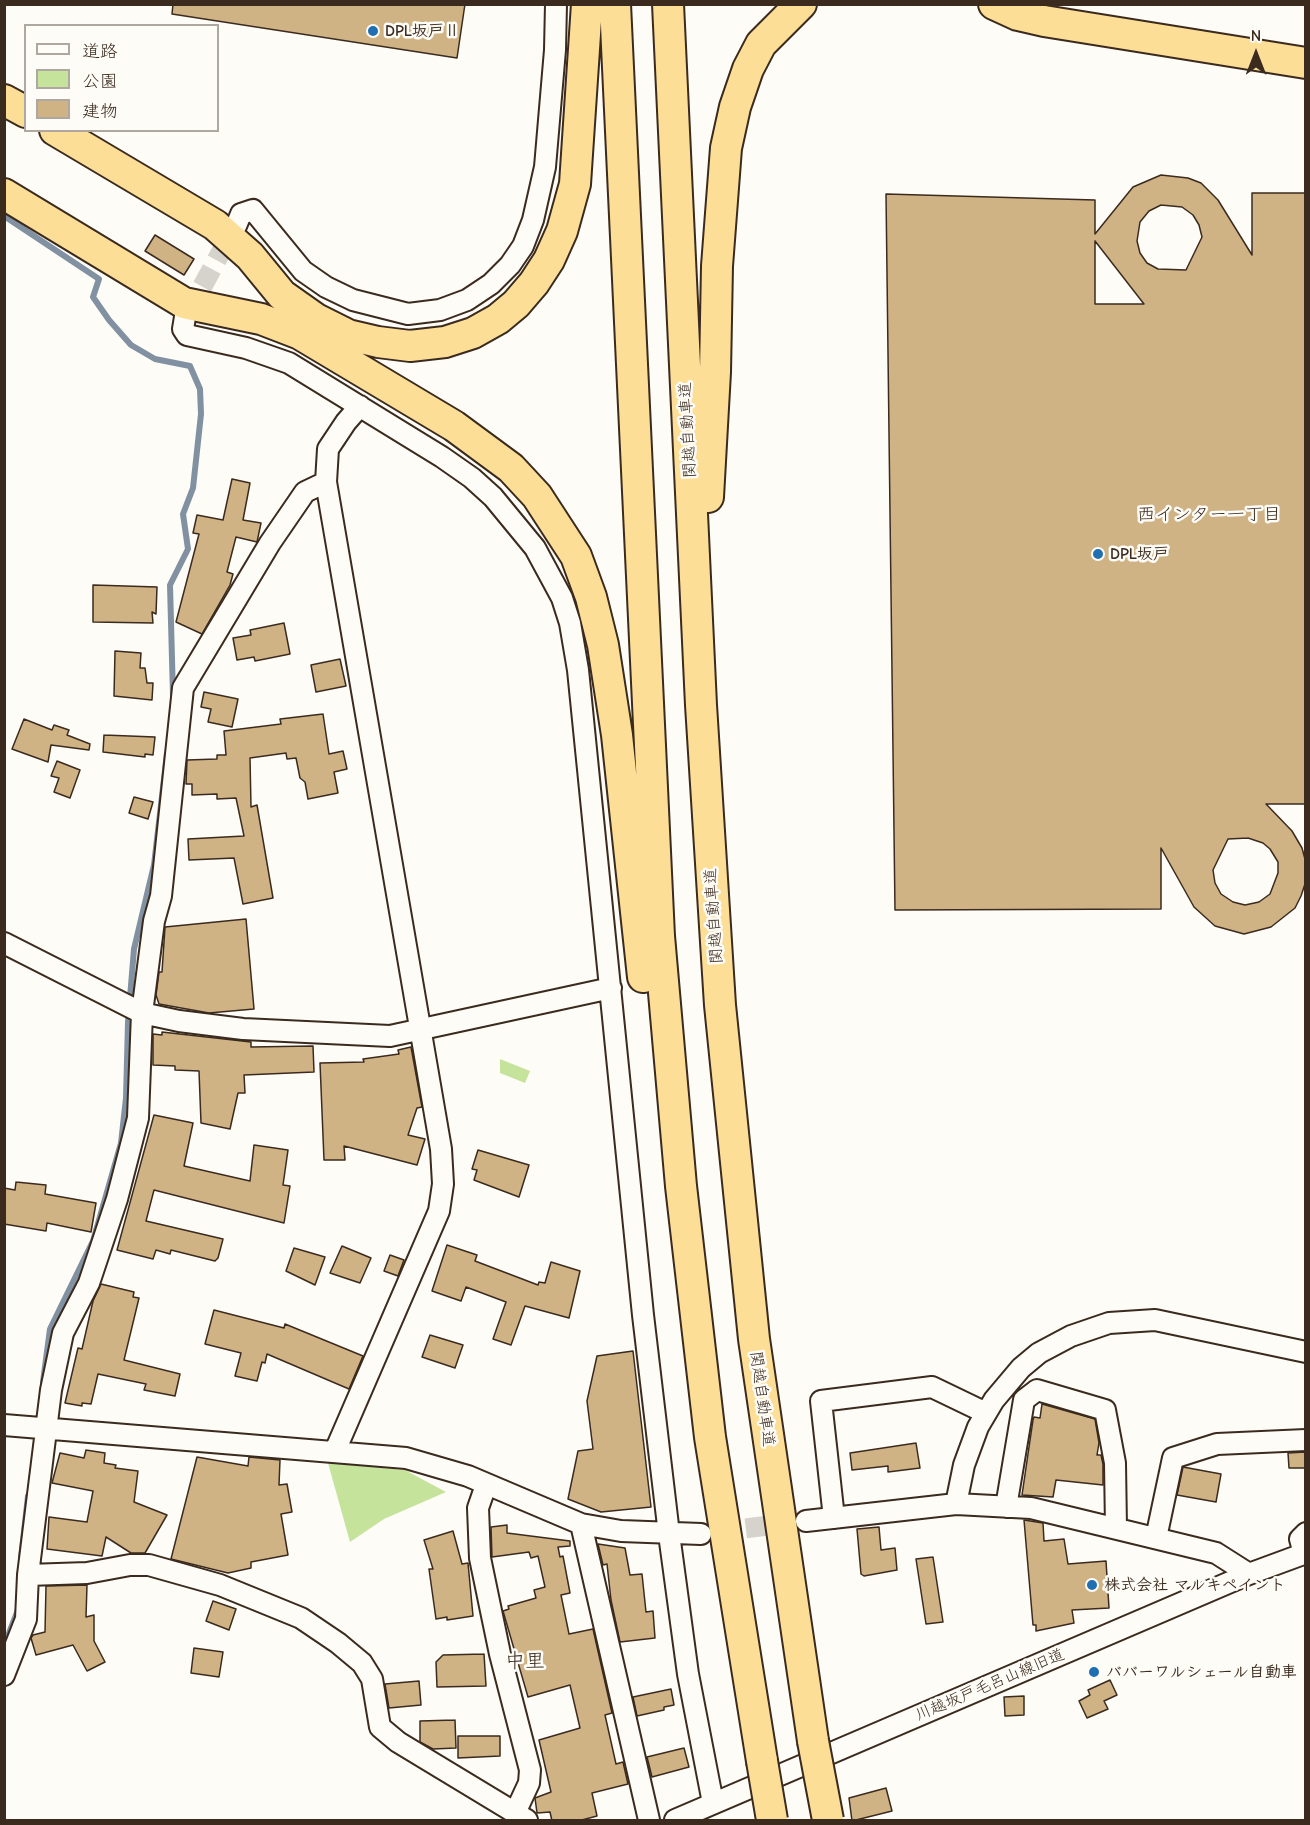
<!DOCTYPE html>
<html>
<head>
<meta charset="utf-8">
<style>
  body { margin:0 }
  #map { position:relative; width:1310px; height:1825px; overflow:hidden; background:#fdfcf7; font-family:"Comic Neue","Klee One",sans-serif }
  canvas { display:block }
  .frame { position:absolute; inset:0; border:6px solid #3b2a1e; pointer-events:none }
  .legend { position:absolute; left:24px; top:24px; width:195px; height:108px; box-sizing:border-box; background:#fdfcf7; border:2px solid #afa8a0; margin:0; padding:8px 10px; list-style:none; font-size:18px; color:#3b2a1e }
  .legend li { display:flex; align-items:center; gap:12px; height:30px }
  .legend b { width:30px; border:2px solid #afa8a0 }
  .north { position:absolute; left:1226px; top:24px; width:60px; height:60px; -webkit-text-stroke:4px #fdfcf7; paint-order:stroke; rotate:0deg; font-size:16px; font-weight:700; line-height:24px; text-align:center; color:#3b2a1e }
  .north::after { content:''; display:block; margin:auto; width:21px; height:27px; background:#3b2a1e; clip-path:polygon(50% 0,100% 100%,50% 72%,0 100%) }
</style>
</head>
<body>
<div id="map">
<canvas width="1310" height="1825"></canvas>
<div class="frame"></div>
<ul class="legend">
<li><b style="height:8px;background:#fdfcf7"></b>道路</li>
<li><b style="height:16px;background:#c6e39b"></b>公園</li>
<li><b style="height:16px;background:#d0b385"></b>建物</li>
</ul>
<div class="north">N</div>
</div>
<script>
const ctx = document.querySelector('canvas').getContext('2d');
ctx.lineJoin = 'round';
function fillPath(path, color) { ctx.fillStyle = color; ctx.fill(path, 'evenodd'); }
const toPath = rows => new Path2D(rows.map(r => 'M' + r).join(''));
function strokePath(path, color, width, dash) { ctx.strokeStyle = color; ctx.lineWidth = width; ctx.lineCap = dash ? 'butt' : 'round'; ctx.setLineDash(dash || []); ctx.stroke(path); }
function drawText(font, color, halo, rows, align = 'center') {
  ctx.font = font + ' "Comic Neue","Klee One",sans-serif'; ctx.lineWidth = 5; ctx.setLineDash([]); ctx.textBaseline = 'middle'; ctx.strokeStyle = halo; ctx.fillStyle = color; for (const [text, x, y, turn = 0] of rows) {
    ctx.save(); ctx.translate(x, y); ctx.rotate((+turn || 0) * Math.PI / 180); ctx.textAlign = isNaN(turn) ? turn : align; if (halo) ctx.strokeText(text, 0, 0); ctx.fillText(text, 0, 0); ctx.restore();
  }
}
const green = toPath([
  [500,1059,530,1071,525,1083,500,1073],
  [328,1463,405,1470,446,1492,384,1519,350,1542]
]);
const stream = toPath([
  [4,216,99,279,93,297,109,320,131,345,155,359,190,366,200,389,201,414,193,488,183,514,188,549,170,585,173,696],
  [43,1382,50,1329,93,1241,121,1143,126,1098,128,1022,134,949,154,865,167,753],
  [21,1558,28,1496],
  [4,1646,19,1607]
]);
const building = toPath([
  [173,4,465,4,457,58,172,14,173,4],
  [1161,175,1188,178,1201,183,1218,200,1252,255,1252,193,1305,193,1305,804,1266,804,1292,831,1302,848,1305,859,1305,884,1301,896,1295,908,1271,927,1244,934,1215,926,1194,907,1161,848,1161,909,895,910,886,194,1095,200,1095,234,1133,187,1161,175],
  [1161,205,1182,207,1193,215,1199,225,1202,237,1186,270,1158,269,1147,263,1140,253,1137,241,1140,222,1149,211,1161,205],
  [1095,241,1144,304,1095,304,1095,241],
  [1248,838,1263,843,1270,849,1278,862,1278,873,1270,894,1259,902,1245,905,1233,902,1221,894,1215,883,1213,870,1228,839,1248,838],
  [155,235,194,259,184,275,145,251,155,235],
  [232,479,250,483,243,520,261,523,257,542,236,537,227,572,233,574,230,585,202,634,176,622,199,534,193,533,197,515,223,520,232,479],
  [93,585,157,587,156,614,152,612,153,623,93,622,93,585],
  [284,623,290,654,255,661,254,657,237,660,233,638,251,635,250,630,284,623],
  [115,651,141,653,140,668,145,668,147,683,153,683,152,700,114,696,115,651],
  [340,659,346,686,316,692,311,665,340,659],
  [204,692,238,699,232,727,208,722,211,709,201,707,204,692],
  [323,714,329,754,343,751,347,769,334,772,338,793,308,799,305,782,300,778,296,758,287,759,286,753,250,758,251,807,257,805,273,898,243,904,234,858,189,860,188,839,244,836,236,798,217,799,217,794,192,795,192,784,186,784,187,760,217,759,217,755,226,755,224,731,281,724,280,719,323,714],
  [24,719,52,730,54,725,69,730,67,735,90,744,89,750,51,745,48,762,12,749,24,719],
  [104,735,155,737,153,755,145,754,145,757,103,752,104,735],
  [57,761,80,770,70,798,54,792,59,778,51,776,57,761],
  [134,797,153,802,148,819,129,813,134,797],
  [246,919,254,1009,209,1013,159,1004,156,995,159,972,162,972,165,927,246,919],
  [162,1032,251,1042,251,1047,313,1046,314,1072,244,1075,245,1093,238,1093,230,1129,201,1123,199,1071,175,1070,175,1066,153,1065,153,1034,162,1035,162,1032],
  [411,1047,422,1107,417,1108,408,1135,425,1139,417,1165,344,1146,345,1160,324,1160,320,1063,364,1062,363,1059,399,1054,398,1050,411,1047],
  [154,1115,193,1123,184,1166,250,1181,254,1145,288,1150,283,1185,290,1186,284,1223,154,1190,146,1221,223,1239,218,1258,215,1261,171,1250,170,1254,156,1250,153,1259,117,1250,154,1115],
  [478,1150,529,1165,519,1197,474,1180,477,1170,472,1169,478,1150],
  [16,1182,46,1185,45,1194,96,1203,91,1232,47,1223,46,1231,4,1224,4,1188,15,1190,16,1182],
  [447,1245,477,1255,475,1261,538,1285,539,1282,545,1283,551,1262,580,1271,569,1318,525,1306,511,1345,493,1339,506,1302,466,1287,461,1301,432,1291,447,1245],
  [342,1246,371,1258,360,1283,330,1273,342,1246],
  [294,1248,325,1257,315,1285,286,1271,294,1248],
  [390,1255,404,1260,398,1276,384,1271,390,1255],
  [101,1284,134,1292,133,1297,139,1298,124,1360,180,1374,175,1396,144,1390,146,1384,98,1374,91,1404,82,1403,82,1406,65,1403,78,1348,82,1349,93,1301,101,1284],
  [214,1310,284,1328,285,1324,363,1356,349,1389,267,1354,265,1363,262,1362,257,1381,235,1376,241,1353,205,1344,214,1310],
  [430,1335,463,1345,455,1368,422,1357,430,1335],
  [633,1351,651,1507,601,1512,568,1499,578,1451,593,1449,587,1401,597,1356,633,1351],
  [1042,1404,1095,1419,1099,1443,1097,1455,1101,1455,1103,1464,1103,1485,1056,1480,1053,1497,1022,1495,1033,1420,1034,1417,1040,1418,1042,1404],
  [916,1443,920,1468,888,1472,888,1466,852,1470,850,1453,916,1443],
  [86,1450,105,1453,104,1463,116,1465,115,1468,138,1471,134,1502,167,1515,145,1553,131,1553,106,1537,102,1556,47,1549,49,1517,87,1522,93,1491,52,1483,60,1453,84,1458,86,1450],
  [1305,1452,1305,1468,1289,1468,1288,1453,1305,1452],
  [197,1457,248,1466,249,1457,280,1460,279,1485,287,1484,292,1512,281,1514,288,1555,251,1562,251,1568,228,1573,171,1559,197,1457],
  [1183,1467,1221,1474,1216,1502,1177,1495,1183,1467],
  [1024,1520,1043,1523,1044,1541,1064,1539,1068,1564,1106,1561,1109,1608,1072,1610,1074,1623,1036,1631,1036,1625,1033,1625,1024,1520],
  [507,1525,507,1533,570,1541,570,1546,558,1547,560,1557,563,1556,570,1593,561,1595,569,1634,593,1629,612,1713,605,1715,616,1764,623,1762,628,1784,592,1793,597,1816,578,1821,552,1821,550,1812,537,1813,535,1798,551,1792,539,1740,580,1728,570,1685,528,1697,503,1611,509,1609,508,1606,536,1598,534,1590,545,1587,538,1556,531,1558,529,1552,492,1557,491,1527,507,1525],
  [879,1527,881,1550,895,1548,897,1570,864,1576,861,1574,857,1529,879,1527],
  [453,1531,462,1564,468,1563,473,1616,447,1620,447,1617,436,1619,429,1569,433,1569,424,1540,453,1531],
  [598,1544,625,1548,630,1575,642,1574,646,1612,653,1611,655,1638,620,1642,611,1600,607,1564,603,1565,598,1544],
  [933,1557,943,1622,926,1624,916,1559,933,1557],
  [87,1585,86,1617,94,1615,94,1641,105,1662,87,1671,73,1645,36,1655,31,1638,33,1635,45,1632,46,1586,87,1585],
  [213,1601,236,1609,229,1630,206,1621,213,1601],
  [194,1648,223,1652,219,1677,191,1673,194,1648],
  [484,1654,486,1686,437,1687,436,1662,443,1655,484,1654],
  [1110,1680,1117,1695,1104,1701,1108,1709,1087,1718,1079,1701,1090,1695,1088,1690,1110,1680],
  [419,1681,421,1705,389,1708,385,1684,419,1681],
  [671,1689,674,1705,664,1707,664,1710,637,1716,633,1697,671,1689],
  [1024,1696,1024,1715,1005,1716,1004,1697,1024,1696],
  [455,1720,456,1748,433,1749,420,1742,420,1721,455,1720],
  [458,1736,500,1736,500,1756,458,1758,458,1736],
  [684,1748,689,1767,652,1777,647,1757,684,1748],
  [886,1788,892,1811,852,1821,849,1798,886,1788]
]);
const minorTunnel = toPath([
  [188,313,234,228],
  [716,1532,806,1521]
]);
const minor = toPath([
  [236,226,241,214,253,210,303,271,326,287,353,300,408,314,440,310,467,300,491,284,510,265,523,246,533,220,545,167,555,50,556,4],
  [185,317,183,329,187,335,246,348,289,363,442,457,472,478,493,497,535,548,562,598,570,623,578,670,643,1315,669,1534,688,1674,713,1803],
  [4,943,142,1013,179,1021,243,1029,390,1036,611,988],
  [4,1425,406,1458,468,1476,581,1524,621,1531,701,1534],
  [335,1451,439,1211,443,1184,441,1149,326,482,328,449,346,422,360,406],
  [486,1485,478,1508,480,1558,500,1654,530,1770,529,1783,515,1813],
  [956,1504,964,1465,978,1427,994,1400,1021,1368,1039,1353,1071,1336,1109,1323,1155,1320,1306,1352],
  [1006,1507,1024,1400,1037,1390,1105,1410,1115,1463,1116,1528],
  [834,1518,821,1401,932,1387,986,1413],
  [806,1521,956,1504,1031,1508,1216,1553,1249,1574],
  [581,1524,649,1820],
  [1156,1538,1173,1458,1217,1444,1306,1440],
  [1304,1554,1300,1539,1306,1533],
  [28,1575,87,1573,130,1565,149,1565,220,1585,301,1618,338,1643,362,1663,372,1679,380,1727,398,1742,527,1820],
  [4,1675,26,1619,28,1575,51,1390,63,1333,89,1283,117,1199,138,1118,142,1013,154,921,161,896,183,688,270,543,305,492,326,482],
  [675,1820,1249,1574,1306,1553]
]);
const highway = toPath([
  [615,4,659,936,681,1186,710,1437,762,1761],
  [668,4,701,705,720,1005,754,1339,813,1741],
  [994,4,1018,15,1044,21,1306,63],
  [4,100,26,112],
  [55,130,215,225,250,256,282,295,316,319,348,335,378,342,410,346,445,342,473,333,498,319,516,304,534,283,549,260,562,231,575,184,587,4],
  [4,194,184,303,261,319,300,334,454,426,511,468,537,496,576,556,591,597,603,645,617,735,643,977],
  [708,497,715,372,717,266,726,148,735,107,748,69,761,44,801,4]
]);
const highwayBridge = toPath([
  [813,1741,828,1820],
  [762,1761,772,1820]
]);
const markers = [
  [373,31,6,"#1f6fb2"],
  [1098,554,6,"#1f6fb2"],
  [1092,1585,6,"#1f6fb2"],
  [1094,1672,6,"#1f6fb2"]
];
const poiNames = [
  ["DPL坂戸Ⅱ",385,31],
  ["DPL坂戸",1110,554],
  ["株式会社 マルキペイント",1104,1585],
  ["ババーワルシェール自動車",1106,1672]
];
const streetNames = [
  ["関越自動車道",688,430,-93],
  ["関越自動車道",714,916,-94],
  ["関越自動車道",762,1399,82],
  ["川越坂戸毛呂山線旧道",990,1685,-23]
];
const neighbourhoodNames = [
  ["西インター一丁目",1209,515]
];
const quarterNames = [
  ["中里",525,1661]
];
fillPath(green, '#c6e39b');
strokePath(stream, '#8191a1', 6);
fillPath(building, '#d0b385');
strokePath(building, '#3b2a1e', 1.5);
strokePath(minorTunnel, '#d6d2cc', 20, [20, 10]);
strokePath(minor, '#3b2a1e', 24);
strokePath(highway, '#3b2a1e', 34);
strokePath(minor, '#fdfcf7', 20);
strokePath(highway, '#fdde96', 30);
strokePath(highwayBridge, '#3b2a1e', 34, []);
strokePath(highwayBridge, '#fdde96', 30);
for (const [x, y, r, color] of markers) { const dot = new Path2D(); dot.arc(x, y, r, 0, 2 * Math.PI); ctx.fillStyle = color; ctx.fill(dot); strokePath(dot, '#fdfcf7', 2); }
drawText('bold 16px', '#3b2a1e', '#fdfcf7', poiNames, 'left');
drawText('16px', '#3b2a1e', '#fdfcf7', streetNames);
drawText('18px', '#3b2a1e', '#fdfcf7', neighbourhoodNames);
drawText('20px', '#3b2a1e', '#fdfcf7', quarterNames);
</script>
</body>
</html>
